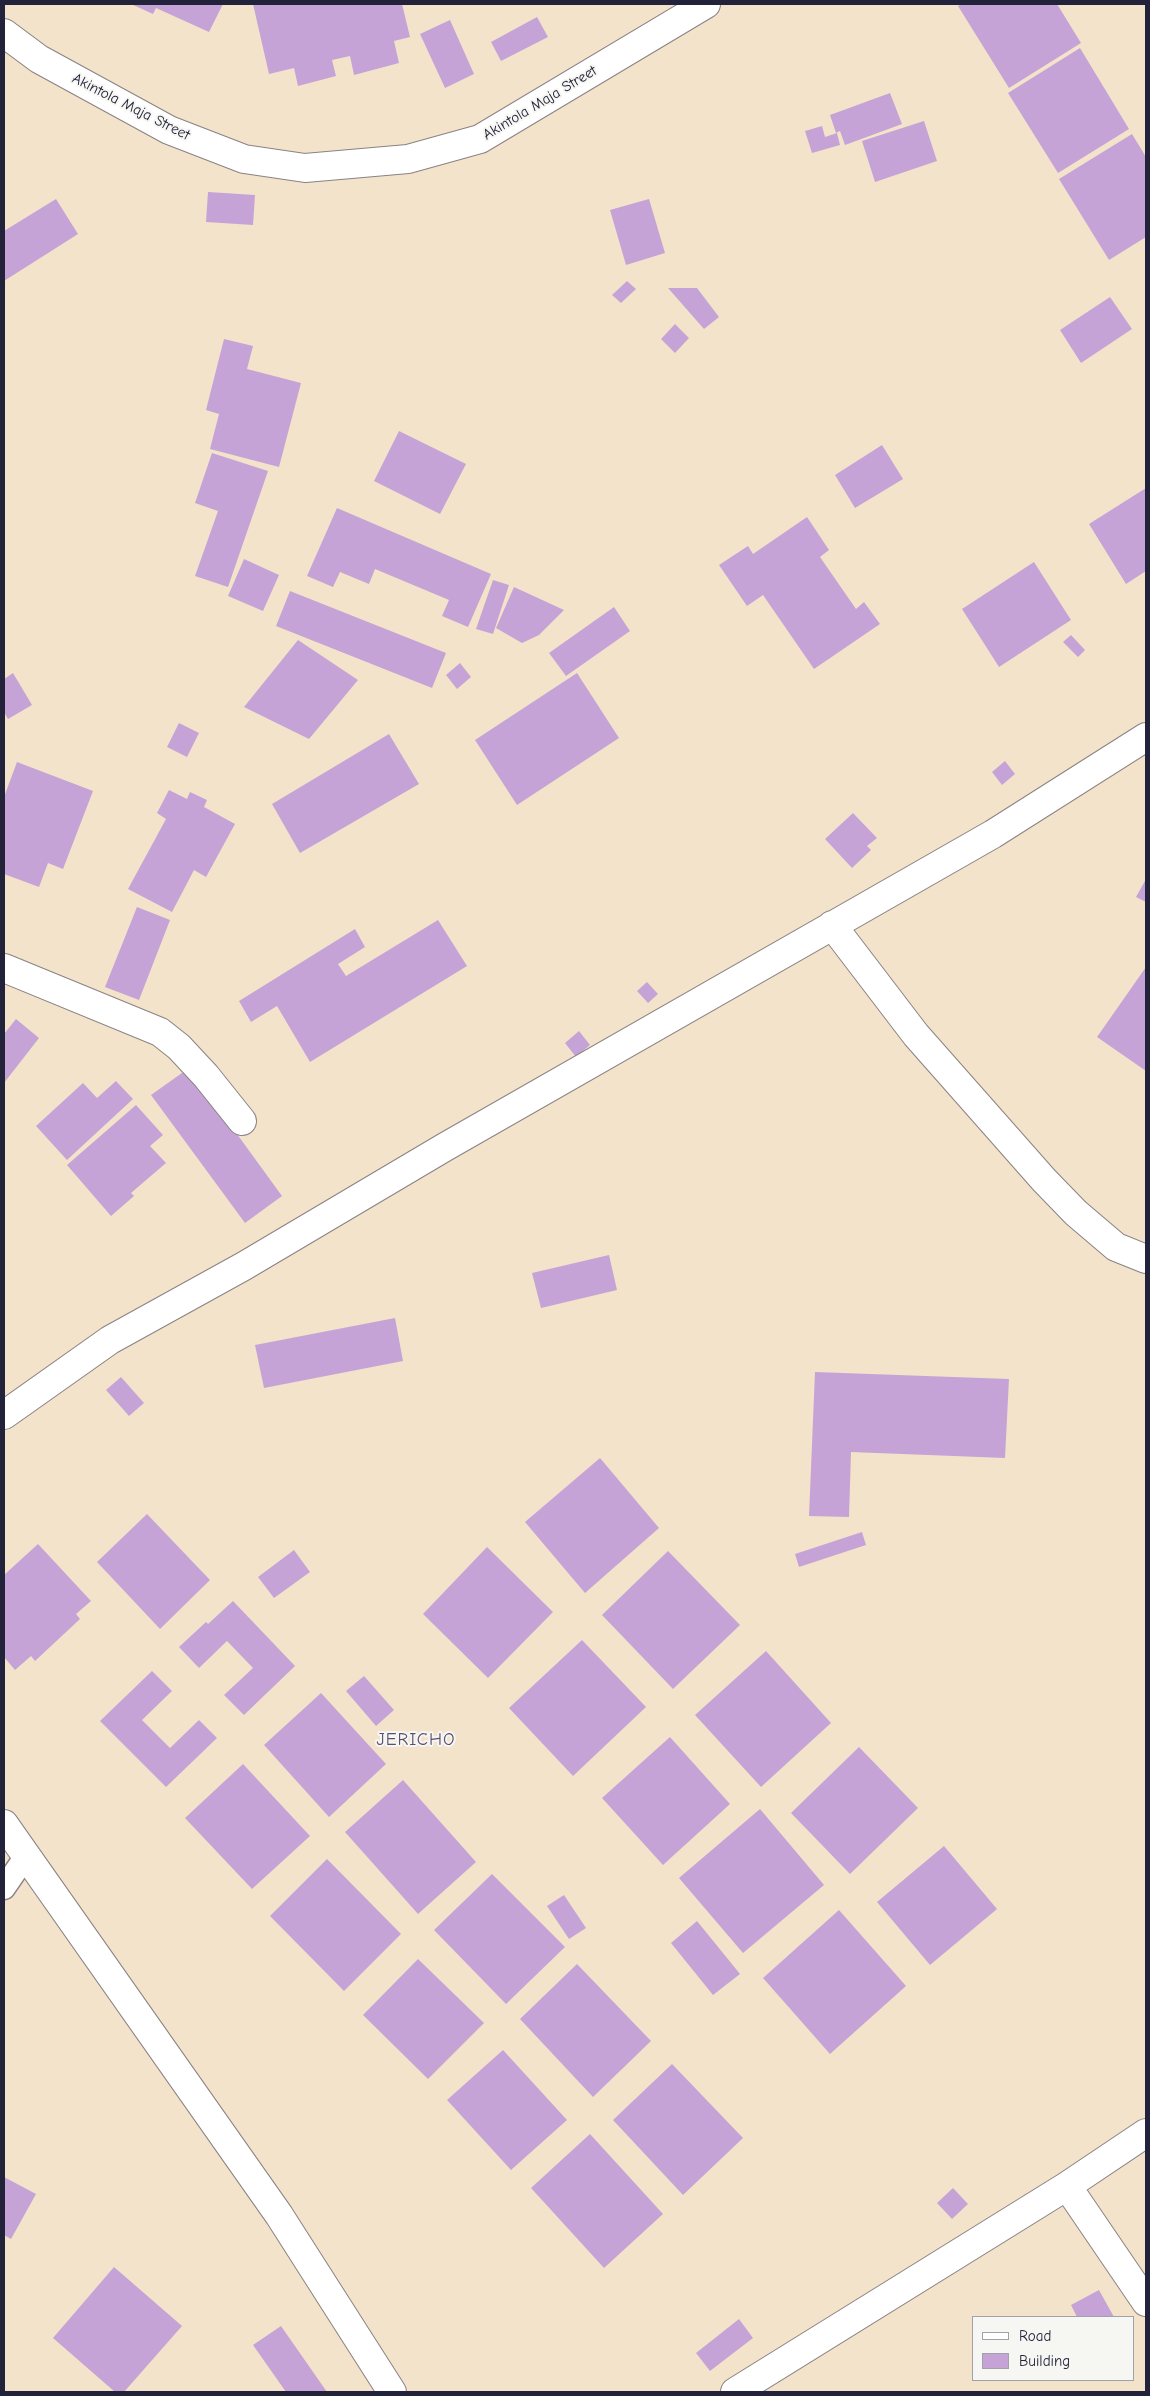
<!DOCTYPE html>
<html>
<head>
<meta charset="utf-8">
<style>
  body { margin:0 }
  #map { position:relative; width:1150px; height:2396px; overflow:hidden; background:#f3e3cb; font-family:"Comic Neue",sans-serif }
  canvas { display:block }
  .frame { position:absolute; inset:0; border:5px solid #22223b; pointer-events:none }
  .legend { position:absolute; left:972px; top:2316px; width:162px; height:65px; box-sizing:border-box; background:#f6f6f2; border:1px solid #a1a1a9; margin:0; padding:6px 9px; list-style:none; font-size:15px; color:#22223b }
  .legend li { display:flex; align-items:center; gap:10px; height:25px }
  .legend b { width:25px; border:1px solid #a1a1a9 }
</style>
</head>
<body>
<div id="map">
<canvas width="1150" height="2396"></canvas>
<div class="frame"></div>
<ul class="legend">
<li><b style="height:6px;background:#fff"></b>Road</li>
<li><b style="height:14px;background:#c6a3d6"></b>Building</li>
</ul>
</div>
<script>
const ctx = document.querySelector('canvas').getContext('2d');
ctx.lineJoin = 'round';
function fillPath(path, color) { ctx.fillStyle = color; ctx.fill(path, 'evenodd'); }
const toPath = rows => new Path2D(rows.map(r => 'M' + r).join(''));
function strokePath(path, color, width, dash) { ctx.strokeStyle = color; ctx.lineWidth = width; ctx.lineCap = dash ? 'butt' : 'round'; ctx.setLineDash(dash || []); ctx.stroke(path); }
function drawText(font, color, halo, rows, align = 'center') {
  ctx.font = font + ' "Comic Neue",sans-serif'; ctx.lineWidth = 4; ctx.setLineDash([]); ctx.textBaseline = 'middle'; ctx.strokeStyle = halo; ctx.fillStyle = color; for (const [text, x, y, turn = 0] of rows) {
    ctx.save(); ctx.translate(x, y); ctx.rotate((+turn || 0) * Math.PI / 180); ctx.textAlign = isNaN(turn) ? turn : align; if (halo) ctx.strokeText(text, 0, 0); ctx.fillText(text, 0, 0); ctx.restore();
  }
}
const building = toPath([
  [131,4,223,4,209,32,156,8,153,14],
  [253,4,402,4,410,37,394,41,399,63,354,75,350,56,332,60,336,76,298,86,294,68,269,74],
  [962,4,1057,4,1081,43,1009,88,958,6],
  [537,17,548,37,501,61,491,42],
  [450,20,474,74,445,88,420,34],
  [1080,48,1129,129,1058,173,1008,93],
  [890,93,902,124,845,145,840,131,836,133,830,115],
  [924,121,937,161,875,182,862,141],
  [822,126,825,137,837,133,840,145,812,153,805,131],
  [1132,134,1146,157,1146,237,1109,260,1059,179],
  [208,192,255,195,253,225,206,222],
  [56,199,78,234,4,281,4,231],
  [649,199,665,253,626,265,610,210],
  [627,281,636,289,621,303,612,295],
  [668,288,697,288,719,317,704,329],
  [1110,297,1132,329,1081,363,1060,330],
  [675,324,689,338,675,353,661,339],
  [224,339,253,346,247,369,301,383,279,467,210,449,219,414,206,410],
  [399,431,466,464,440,514,374,481],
  [882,445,903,479,855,508,835,475],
  [212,453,268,471,228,587,195,576,218,511,195,503],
  [1146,488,1146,571,1126,584,1089,524],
  [337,508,491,574,468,627,442,616,449,600,375,569,369,584,340,572,333,587,307,576],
  [807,517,829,550,820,557,856,609,864,602,880,624,814,669,763,595,747,606,719,565,748,546,753,554],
  [244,559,279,575,263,611,228,596],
  [1034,562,1071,620,999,667,962,609],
  [493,580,509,585,493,634,476,629],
  [514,587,564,610,539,635,522,643,496,628],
  [290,591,446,653,432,688,276,626],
  [614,607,630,631,566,676,549,653],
  [1071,635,1085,650,1078,657,1063,642],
  [298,640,358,680,309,739,244,707],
  [460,663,471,677,457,689,446,675],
  [13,673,32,705,8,719,4,712,4,679],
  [577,673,619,738,517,805,475,740],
  [179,723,199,733,187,757,167,747],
  [389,734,419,784,300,853,272,804],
  [1005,761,1015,774,1002,785,992,772],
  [17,762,93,791,63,869,48,863,39,887,4,874,4,797],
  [169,790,187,799,190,792,207,800,204,807,235,824,206,877,194,870,172,912,128,889,166,819,157,813],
  [853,813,877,838,867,846,871,850,852,868,825,839],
  [1146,879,1146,902,1136,897],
  [137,907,170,920,139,1000,105,987],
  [438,920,467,966,310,1062,277,1006,251,1022,239,1001,355,929,365,947,338,964,346,976],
  [1146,967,1146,1071,1097,1037],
  [647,982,658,994,648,1003,637,991],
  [16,1019,39,1038,4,1083,4,1034],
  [579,1031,590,1045,576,1057,565,1043],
  [189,1068,282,1196,245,1223,151,1095],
  [116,1081,133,1099,67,1160,36,1126,83,1083,97,1098],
  [136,1105,163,1135,150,1146,166,1163,131,1193,134,1196,111,1216,67,1165],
  [609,1255,617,1290,541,1308,532,1273],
  [395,1318,403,1361,264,1388,255,1345],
  [815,1372,1009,1379,1005,1458,851,1452,849,1517,809,1516],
  [121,1377,144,1403,129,1416,106,1390],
  [600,1458,659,1528,585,1593,525,1522],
  [147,1514,210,1580,160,1629,97,1562],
  [862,1532,866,1545,799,1567,795,1554],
  [38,1544,91,1601,76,1614,80,1619,35,1661,31,1656,15,1670,4,1657,4,1575],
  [487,1547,553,1612,488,1678,423,1614],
  [294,1550,310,1572,274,1598,258,1577],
  [668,1551,740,1625,673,1689,602,1615],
  [233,1601,295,1666,244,1715,224,1695,253,1668,227,1641,199,1668,179,1647,206,1622,208,1624],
  [582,1640,646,1707,573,1776,509,1708],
  [766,1651,831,1723,761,1787,695,1715],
  [152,1671,172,1691,142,1720,170,1748,199,1720,217,1738,166,1787,100,1721],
  [364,1676,394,1710,376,1726,346,1691],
  [321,1693,386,1764,329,1817,264,1745],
  [670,1737,730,1804,663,1865,602,1798],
  [859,1747,918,1808,850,1874,791,1813],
  [243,1764,310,1836,252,1889,185,1818],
  [403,1780,476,1862,418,1914,345,1832],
  [760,1809,824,1885,743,1953,679,1878],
  [944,1846,997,1909,930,1965,877,1902],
  [327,1859,401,1934,344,1991,270,1916],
  [492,1874,565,1947,506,2004,434,1930],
  [564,1895,586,1928,569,1939,547,1906],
  [839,1910,906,1986,830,2054,763,1978],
  [697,1921,740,1974,713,1995,671,1943],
  [418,1959,484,2023,428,2079,363,2015],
  [577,1964,651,2041,593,2097,520,2019],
  [503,2050,567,2120,511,2170,447,2100],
  [672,2064,743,2138,683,2195,613,2120],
  [590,2134,663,2214,604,2268,531,2188],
  [4,2177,36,2194,11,2239,4,2235],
  [953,2188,968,2204,952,2219,937,2203],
  [114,2267,182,2326,124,2392,115,2392,53,2338],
  [1099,2290,1114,2317,1077,2317,1071,2305],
  [739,2319,753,2338,710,2371,696,2353],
  [281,2326,327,2392,286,2392,253,2345]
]);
const lane = toPath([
  [4,1888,26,1856]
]);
const street = toPath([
  [4,33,39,59,169,130,244,159,305,168,408,159,480,139,706,4],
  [832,925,916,1035,1044,1180,1076,1213,1116,1247,1146,1259],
  [4,968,160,1032,179,1047,206,1076,242,1121],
  [4,1415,110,1340,244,1266,445,1147,993,834,1146,737],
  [4,1824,279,2215,392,2392],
  [1067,2186,1146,2302],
  [735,2392,1067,2186,1146,2133]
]);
const streetNames = [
  ["Akintola Maja Street",540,103,-31],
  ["Akintola Maja Street",131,107,27]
];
const quarterNames = [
  ["JERICHO",416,1740]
];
fillPath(building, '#c6a3d6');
strokePath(lane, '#8a8283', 25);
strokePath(street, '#8a8283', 30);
strokePath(lane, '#fff', 22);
strokePath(street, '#fff', 28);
drawText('15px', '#22223b', '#f6f6f2', streetNames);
ctx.letterSpacing = '1px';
drawText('18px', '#5b4f71', '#f6f6f2', quarterNames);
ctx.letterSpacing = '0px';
</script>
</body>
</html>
